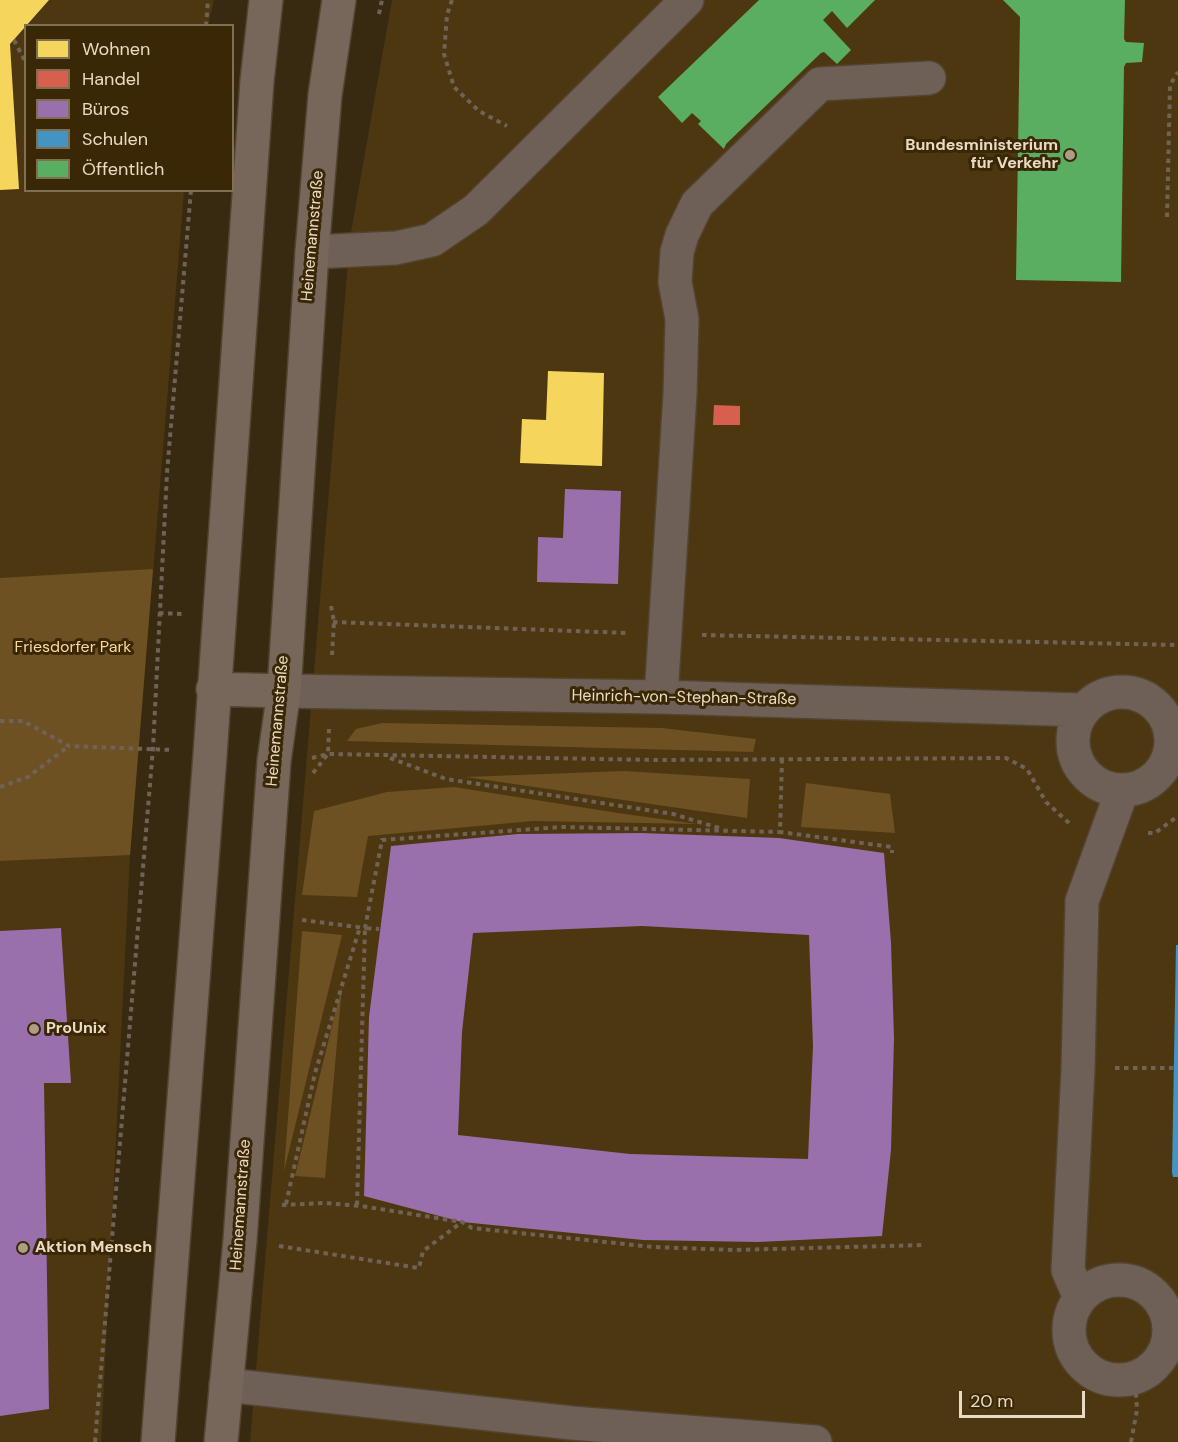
<!DOCTYPE html>
<html>
<head>
<meta charset="utf-8">
<style>
  body { margin:0 }
  #map { position:relative; width:1178px; height:1442px; overflow:hidden; background:#382a10; font-family:"DM Sans",sans-serif }
  canvas { display:block }
  .legend { position:absolute; left:24px; top:24px; width:210px; height:168px; box-sizing:border-box; background:#3a2705; border:2px solid #806f51; margin:0; padding:8px 10px; list-style:none; font-size:18px; color:#eadbc4 }
  .legend li { display:flex; align-items:center; gap:12px; height:30px }
  .legend b { width:30px; border:2px solid #806f51 }
  .scale { position:absolute; left:959px; top:1391px; width:126px; height:27px; box-sizing:border-box; border:3px solid #eadbc4; border-top:0; padding-left:8px; font-size:18px; line-height:21px; white-space:nowrap; color:#eadbc4; -webkit-text-stroke:4px #3a2705; paint-order:stroke }
</style>
</head>
<body>
<div id="map">
<canvas width="1178" height="1442"></canvas>
<ul class="legend">
<li><b style="height:16px;background:#f6d55c"></b>Wohnen</li>
<li><b style="height:16px;background:#d6604d"></b>Handel</li>
<li><b style="height:16px;background:#9970ab"></b>Büros</li>
<li><b style="height:16px;background:#4393c3"></b>Schulen</li>
<li><b style="height:16px;background:#5aae61"></b>Öffentlich</li>
</ul>
<div class="scale">20 m</div>
</div>
<script>
const ctx = document.querySelector('canvas').getContext('2d');
ctx.lineJoin = 'round';
function fillPath(path, color) { ctx.fillStyle = color; ctx.fill(path, 'evenodd'); }
const toPath = rows => new Path2D(rows.map(r => 'M' + r).join(''));
function strokePath(path, color, width, dash) { ctx.strokeStyle = color; ctx.lineWidth = width; ctx.lineCap = dash ? 'butt' : 'round'; ctx.setLineDash(dash || []); ctx.stroke(path); }
function drawText(font, color, halo, rows, align = 'center') {
  ctx.font = font + ' "DM Sans",sans-serif'; ctx.lineWidth = 6; ctx.setLineDash([]); ctx.textBaseline = 'middle'; ctx.strokeStyle = halo; ctx.fillStyle = color; for (const [text, x, y, turn = 0] of rows) {
    ctx.save(); ctx.translate(x, y); ctx.rotate((+turn || 0) * Math.PI / 180); ctx.textAlign = isNaN(turn) ? turn : align; if (halo) ctx.strokeText(text, 0, 0); ctx.fillText(text, 0, 0); ctx.restore();
  }
}
const built = toPath([
  [0,0,214,0,208,25,26,26,26,190,184,191,130,855,101,1442,0,1442],
  [392,0,1178,0,1178,1442,250,1442,350,238]
]);
const green = toPath([
  [153,569,130,855,0,861,0,578],
  [382,723,662,728,756,739,753,752,347,741,356,729],
  [624,771,750,779,747,818,466,777],
  [806,783,890,794,895,833,801,827],
  [454,787,618,813,697,824,533,821,368,836,357,897,302,895,314,811,387,792],
  [302,931,342,935,284,1171],
  [342,986,325,1178,295,1176]
]);
const homes = toPath([
  [0,0,49,0,10,44,19,189,0,190],
  [548,371,604,373,602,466,520,463,522,419,546,420]
]);
const shops = toPath([
  [714,405,740,406,740,425,713,425]
]);
const offices = toPath([
  [565,489,621,491,618,584,537,582,538,537,563,538],
  [641,833,779,838,884,853,891,943,894,1038,891,1150,882,1236,758,1242,643,1240,462,1222,364,1196,369,1017,391,846,518,834],
  [642,926,809,935,813,1046,808,1159,630,1154,458,1135,462,1032,473,933],
  [61,928,71,1083,44,1083,49,1409,0,1416,0,931]
]);
const schools = toPath([
  [1176,945,1178,945,1178,1177,1173,1177,1172,1172]
]);
const public = toPath([
  [759,0,875,0,847,28,832,11,823,20,851,50,837,64,824,52,821,53,726,144,724,149,698,124,701,121,692,113,682,123,658,97],
  [1003,0,1125,0,1124,39,1126,42,1144,43,1142,62,1126,63,1124,67,1121,282,1016,280,1020,17]
]);
const path = toPath([
  [452,0,447,15,444,54,454,87,479,111,507,126],
  [379,14,382,0],
  [206,26,208,0],
  [14,40,26,63],
  [1167,217,1170,85,1178,72],
  [331,606,334,622,332,655],
  [159,613,182,614],
  [333,622,628,633],
  [702,635,1178,645],
  [0,721,23,721,69,746,173,750],
  [312,758,328,754,656,760,1006,758,1027,769,1046,802,1069,823],
  [390,758,446,779,673,814,719,828],
  [782,759,780,832,892,847,892,853],
  [313,773,328,754,329,729],
  [0,787,28,777,69,746],
  [1148,833,1155,833,1178,816],
  [302,920,365,928,382,840,562,827,780,832,779,838],
  [1115,1068,1174,1068],
  [286,1204,315,1073,360,927],
  [282,1205,325,1203,361,1206,462,1222,472,1228,653,1247,734,1250,925,1245],
  [357,1205,365,928,379,929],
  [279,1246,419,1268,423,1251,462,1222],
  [1164,1306,1178,1301],
  [95,1442,153,748,167,473,191,190],
  [1131,1442,1137,1410,1135,1377]
]);
const minor = toPath([
  [312,252,396,248,432,240,476,210,687,0],
  [284,691,661,697,1083,710],
  '1073 741a49 49 0 1 1 98 0a49 49 0 1 1-98 0Z',
  [661,697,680,394,682,319,675,282,677,252,682,235,697,204,820,84,929,78],
  '1069 1330a50 50 0 1 1 100 0a50 50 0 1 1-100 0Z',
  [1080,1298,1068,1270,1078,1069,1082,901,1122,791],
  [226,1385,572,1423,815,1442]
]);
const major = toPath([
  [213,689,284,691],
  [158,1442,210,755,257,81,266,0],
  [221,1442,240,1240,274,761,284,691,312,252,325,95,339,0]
]);
const markers = [
  [1070,155,6,"#ac9d85"],
  [34,1029,6,"#ac9d85"],
  [23,1248,6,"#ac9d85"]
];
const poiNames = [
  ["Bundesministerium",1058,146,"right"],
  ["für Verkehr",1058,164,"right"],
  ["ProUnix",46,1029],
  ["Aktion Mensch",35,1248]
];
const streetNames = [
  ["Heinemannstraße",313,236,-85],
  ["Heinrich-von-Stephan-Straße",684,698,1],
  ["Heinemannstraße",278,721,-85],
  ["Heinemannstraße",241,1205,-86]
];
const parkNames = [
  ["Friesdorfer Park",73,648]
];
fillPath(built, '#4d3711');
fillPath(green, '#6d5122');
fillPath(homes, '#f6d55c');
fillPath(shops, '#d6604d');
fillPath(offices, '#9970ab');
fillPath(schools, '#4393c3');
fillPath(public, '#5aae61');
strokePath(minor, '#514530', 36);
strokePath(major, '#514530', 36);
strokePath(path, '#6f6358', 4, [4.5, 4.5]);
strokePath(minor, '#6e6056', 33);
strokePath(major, '#77675b', 33);
for (const [x, y, r, color] of markers) { const dot = new Path2D(); dot.arc(x, y, r, 0, 2 * Math.PI); ctx.fillStyle = color; ctx.fill(dot); strokePath(dot, '#3a2705', 2); }
drawText('bold 16px', '#eadbc4', '#3a2705', poiNames, 'left');
drawText('16px', '#eadbc4', '#3a2705', streetNames);
drawText('16px', '#fdd9a1', '#3a2705', parkNames);
</script>
</body>
</html>
